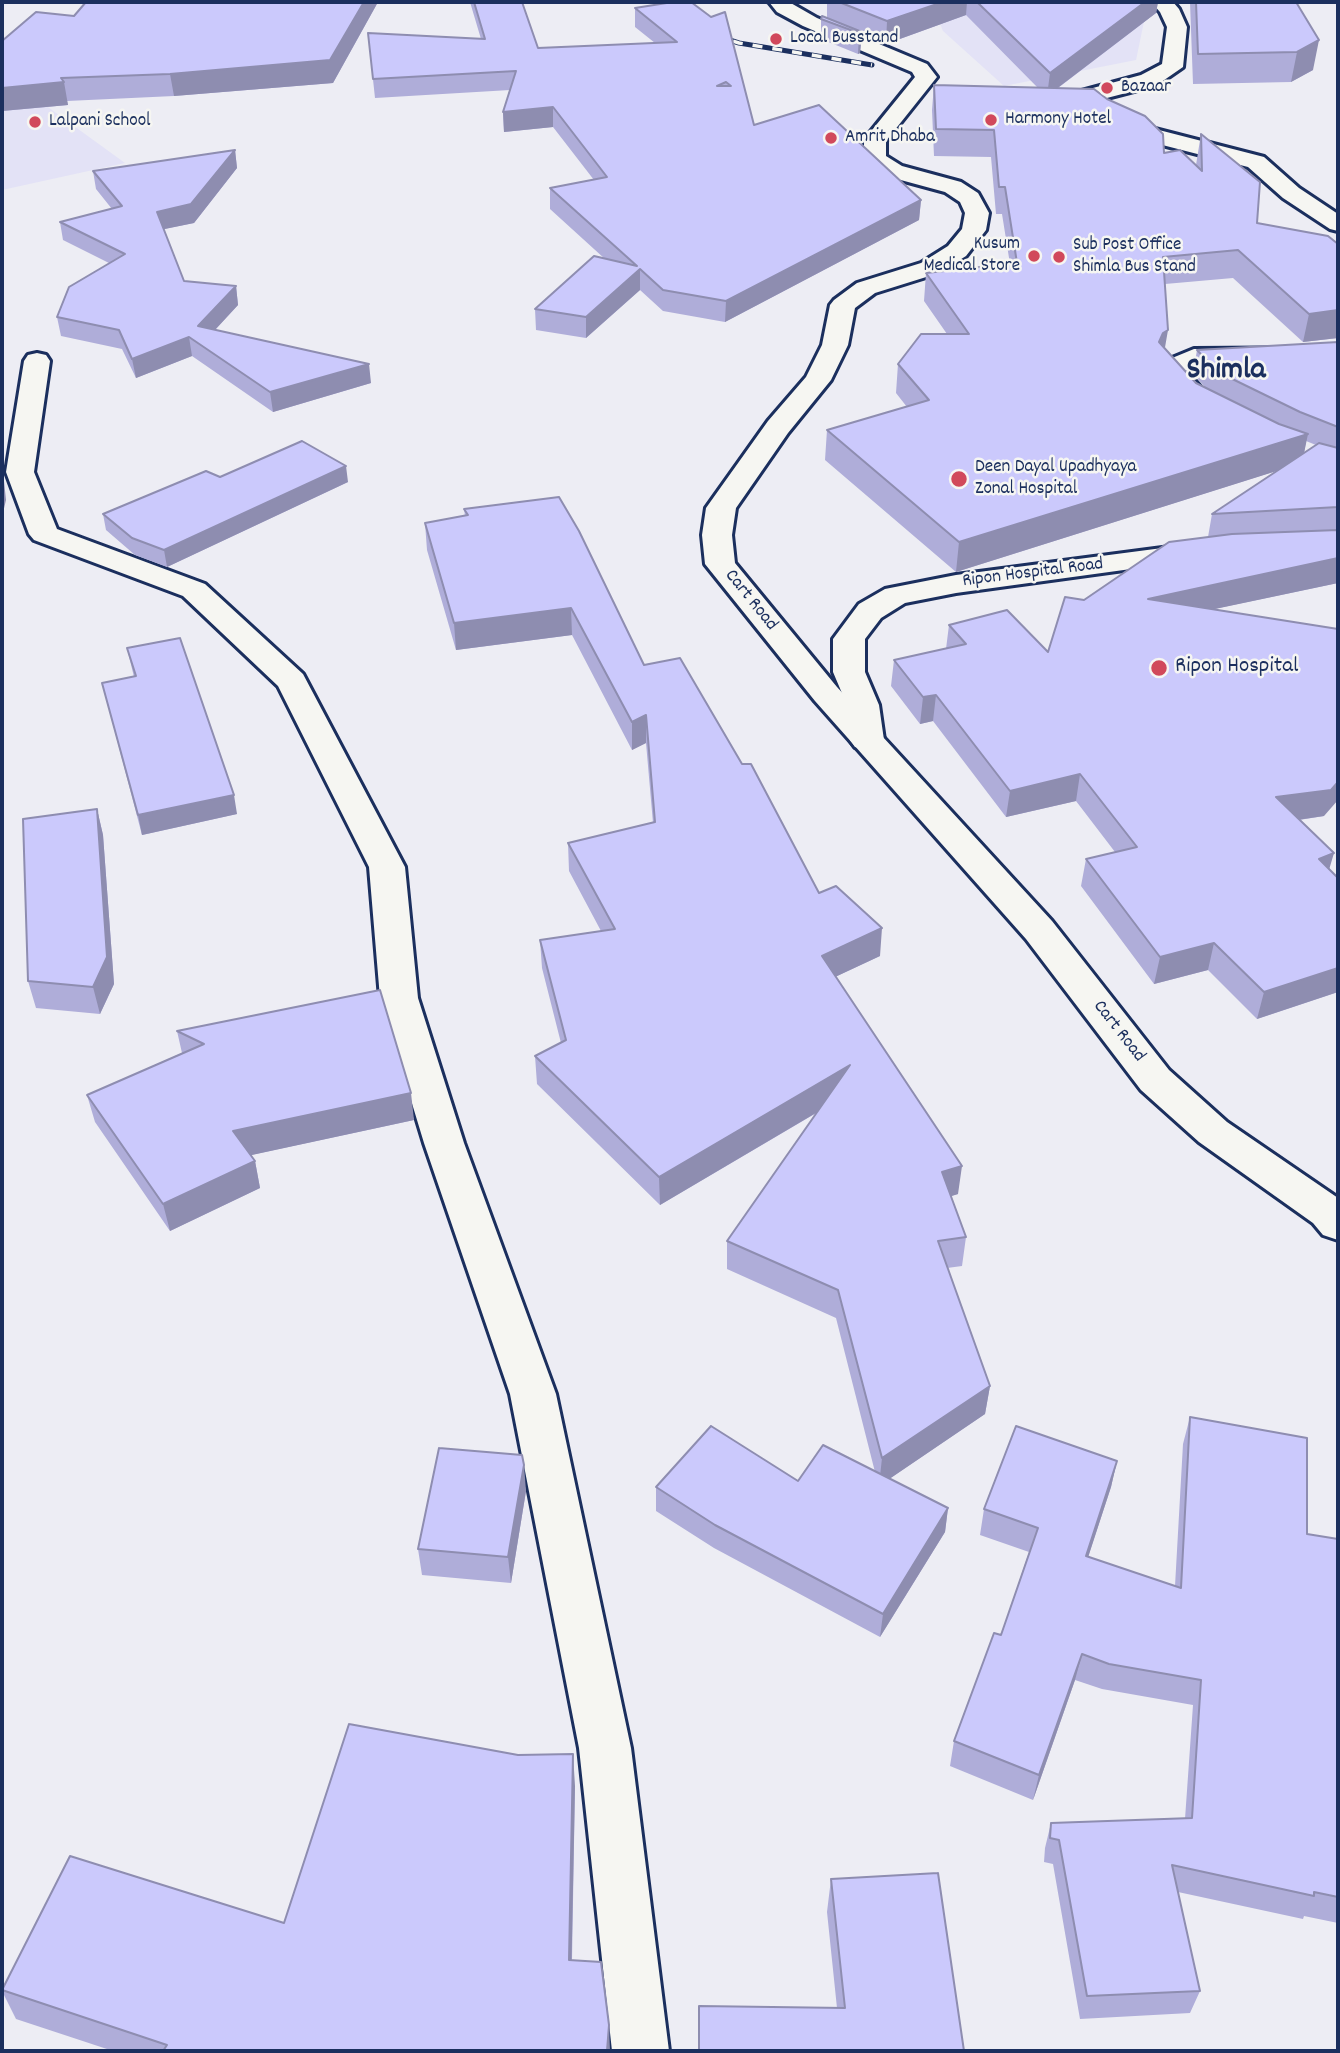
<!DOCTYPE html>
<html>
<head>
<meta charset="utf-8">
<style>
  body { margin:0 }
  #map { position:relative; width:1340px; height:2053px; overflow:hidden; background:#ededf4; font-family:Dekko,sans-serif }
  canvas { display:block }
  .frame { position:absolute; inset:0; border:4px solid #1b2f5e; pointer-events:none }
</style>
</head>
<body>
<div id="map">
<canvas width="1340" height="2053"></canvas>
<div class="frame"></div>
</div>
<script>
const ctx = document.querySelector('canvas').getContext('2d');
ctx.lineJoin = 'round';
function fillPath(path, color) { ctx.fillStyle = color; ctx.fill(path, 'evenodd'); }
const toPath = rows => new Path2D(rows.map(r => 'M' + r).join(''));
function strokePath(path, color, width, dash) { ctx.strokeStyle = color; ctx.lineWidth = width; ctx.lineCap = dash ? 'butt' : 'round'; ctx.setLineDash(dash || []); ctx.stroke(path); }
function drawText(font, color, halo, rows, align = 'center') {
  ctx.font = font + ' Dekko,sans-serif'; ctx.lineWidth = 5; ctx.setLineDash([]); ctx.textBaseline = 'middle'; ctx.strokeStyle = halo; ctx.fillStyle = color; for (const [text, x, y, turn = 0] of rows) {
    ctx.save(); ctx.translate(x, y); ctx.rotate((+turn || 0) * Math.PI / 180); ctx.textAlign = isNaN(turn) ? turn : align; if (halo) ctx.strokeText(text, 0, 0); ctx.fillText(text, 0, 0); ctx.restore();
  }
}
const built = toPath([
  [936,14,1145,17,1136,60,1004,86,943,31],
  [2,55,12,81,125,163,2,190]
]);
const minor = toPath([
  [1151,2,1173,2,1179,9,1187,27,1183,67,1157,85,1103,99,1121,112,1155,129,1264,157,1299,188,1338,214,1338,231,1330,229,1283,198,1248,167,1139,139,1105,122,1078,102,1075,97,1078,92,1141,75,1162,64,1167,27,1160,12,1151,2],
  [1338,348,1338,364,1199,365,1186,371,1212,400,1208,406,1198,408,1188,406,1156,369,1160,363,1194,349,1338,348],
  [37,353,46,355,50,361,34,472,57,529,205,584,303,674,405,867,418,998,464,1143,556,1394,631,1748,669,2051,612,2051,579,1748,510,1394,424,1143,380,998,369,867,278,686,183,596,34,540,29,534,6,472,24,361,28,355,37,353],
  [1193,544,1204,547,1208,553,1204,559,956,593,905,603,881,618,865,639,865,672,879,705,884,740,879,747,867,750,855,747,850,740,847,705,833,672,833,639,859,604,885,589,956,575,1193,544]
]);
const secondary = toPath([
  [769,2,789,2,817,18,927,64,937,77,886,141,886,156,902,166,961,182,978,193,989,213,986,230,966,256,939,273,875,293,855,308,848,345,831,380,788,433,736,508,732,535,735,563,837,687,1052,921,1169,1070,1227,1122,1338,1198,1338,1240,1323,1235,1313,1223,1199,1142,1141,1090,1026,939,815,701,705,564,702,535,706,508,768,421,806,377,822,345,830,305,834,300,857,283,921,263,948,246,962,229,965,213,960,202,945,192,886,176,864,159,864,140,915,77,912,72,803,26,777,12,769,2]
]);
const rail = toPath([
  [714,35,739,43,872,65]
]);
const wall = toPath([
  [86,2,378,2,333,83,174,96,67,101,68,105,2,111,2,41,74,16],
  [470,2,522,2,538,48,655,43,635,27,635,8,691,2,754,125,921,200,919,220,725,322,663,311,640,290,586,338,536,330,535,309,605,259,550,209,550,188,594,180,553,127,504,132,503,112,510,90,375,98,368,33,481,39],
  [827,2,1158,2,1156,13,1058,88,1164,153,1196,165,1201,134,1257,223,1338,244,1338,338,1303,342,1233,278,1165,284,1165,349,1196,383,1206,388,1193,374,1197,350,1338,342,1338,583,1214,609,1324,816,1299,820,1329,869,1338,878,1338,992,1257,1019,1208,970,1154,984,1081,886,1086,859,1115,852,1076,801,1006,817,933,721,920,724,891,686,894,660,946,649,949,625,1048,652,1084,600,1208,537,1212,514,1276,471,956,572,825,460,827,430,907,407,896,393,898,364,947,334,924,301,926,273,1005,270,1006,265,1010,264,1002,214,996,214,991,157,934,156,932,110,934,85,1038,88,966,15,886,44,862,34,860,53,858,54,821,39,821,19,827,18],
  [1306,441,1316,445,1304,453],
  [1190,2,1296,2,1313,70,1291,82,1193,84],
  [235,150,237,168,194,223,164,229,184,281,236,286,238,305,215,330,371,383,273,412,192,356,136,378,122,349,61,336,57,317,109,263,63,240,60,222,112,209,96,189,93,171],
  [220,477,348,482,167,567,135,555,106,530,103,514],
  [464,509,644,665,742,764,819,893,880,956,835,977,958,1194,951,1196,966,1237,962,1266,947,1268,990,1386,985,1414,889,1479,948,1508,945,1532,880,1637,714,1548,656,1511,656,1487,798,1481,875,1472,836,1318,727,1269,727,1241,818,1112,660,1205,537,1084,535,1056,561,1043,542,968,540,940,601,931,569,871,568,843,653,823,646,743,632,750,572,635,456,650,427,550,425,523,465,516],
  [127,648,237,814,142,835,102,683,134,677],
  [97,809,103,835,114,984,100,1014,36,1008,28,981],
  [177,1031,414,1120,251,1155,255,1161,260,1188,170,1231,95,1122,87,1095,182,1053],
  [1190,1417,1307,1534,1338,1539,1338,1923,1304,1916,1303,1919,1178,1892,1200,1991,1190,2013,1080,2019,1053,1864,1044,1862,1045,1848,1051,1823,1185,1819,1193,1705,1102,1689,1075,1680,1033,1800,950,1766,954,1741,1001,1635,1029,1552,980,1535,984,1509,1117,1461,1111,1487,1088,1557,1175,1586,1183,1444],
  [526,1491,511,1583,422,1575,418,1549],
  [575,1786,572,1960,610,2051,113,2051,16,2019,2,1991,2,1989,284,1923],
  [831,1879,964,2051,698,2051,699,2006,837,2008,827,1912]
]);
const shadedWall = toPath([
  [364,2,378,2,333,83,174,96,170,74],
  [943,2,967,2,966,15,886,44,887,21],
  [1145,2,1158,2,1156,13,1047,96,1050,73],
  [862,32,860,53,858,54,859,33],
  [1319,40,1313,70,1291,82,1297,52],
  [64,82,68,105,2,111,2,88],
  [553,107,553,127,504,132,503,112],
  [235,150,237,168,194,223,160,230,157,212],
  [921,200,919,220,725,322,726,301],
  [640,269,640,290,586,338,586,317],
  [236,286,238,305,201,345,198,326],
  [1338,310,1338,338,1303,342,1309,314],
  [1168,330,1163,359,1159,342,1163,333],
  [189,337,192,356,136,378,132,359],
  [369,364,371,383,273,412,270,392],
  [1308,434,1302,463,956,572,959,542],
  [2,462,6,500,2,517],
  [346,466,348,482,167,567,164,550],
  [1338,558,1338,583,1144,624,1148,599],
  [571,608,572,635,456,650,454,623],
  [936,695,933,721,920,724,923,697],
  [646,715,646,743,632,750,632,722],
  [1080,774,1076,801,1006,817,1010,791],
  [1338,782,1338,800,1324,816,1270,824,1276,797],
  [234,795,237,814,142,835,138,815],
  [97,809,103,835,114,984,100,1014,93,987],
  [1334,853,1326,880,1319,859],
  [882,928,880,956,820,984,822,956],
  [1214,943,1208,970,1154,984,1160,957],
  [1338,968,1338,992,1257,1019,1264,992],
  [850,1065,848,1094,660,1205,659,1177],
  [411,1093,414,1120,238,1158,233,1131],
  [255,1161,260,1188,170,1231,163,1204],
  [962,1166,958,1194,939,1200,942,1172],
  [990,1386,985,1414,879,1486,882,1458],
  [1117,1461,1111,1487,1080,1582,1086,1556],
  [524,1465,526,1491,511,1583,508,1557],
  [948,1508,945,1532,880,1637,883,1614],
  [1082,1654,1075,1680,1033,1800,1039,1775],
  [573,1754,575,1786,571,1989,569,1960],
  [609,2025,610,2051,607,2051]
]);
const building = toPath([
  [86,2,364,2,330,60,170,74,61,78,64,82,2,88,2,41,36,12,74,16,86,2],
  [474,2,522,2,538,48,677,42,635,8,673,2,691,2,711,17,725,12,754,125,819,105,921,200,726,301,663,290,640,269,586,317,535,309,594,256,637,266,550,188,607,177,553,107,503,112,516,71,373,79,368,33,485,39,474,2],
  [726,82,731,86,717,86,726,82],
  [839,2,943,2,887,21,839,2],
  [977,2,1145,2,1050,73,977,2],
  [1196,2,1296,2,1319,40,1297,52,1198,54,1196,2],
  [822,16,862,32,859,33,821,19,822,16],
  [934,85,1094,89,1107,99,1145,116,1163,134,1164,153,1180,150,1202,171,1201,134,1260,182,1257,223,1328,236,1338,244,1338,310,1309,314,1238,250,1163,257,1168,330,1163,333,1159,342,1196,383,1279,424,1308,434,959,542,827,430,929,400,898,364,921,334,969,334,926,273,999,265,1006,271,1006,265,1017,263,1005,187,999,187,994,130,936,129,934,85],
  [235,150,191,204,157,212,184,281,236,286,198,326,369,364,270,392,189,337,132,359,119,330,57,317,69,287,125,254,60,222,122,206,93,171,235,150],
  [1338,342,1338,427,1300,412,1218,372,1197,350,1338,342],
  [302,441,346,466,164,550,132,538,103,514,206,471,220,477,302,441],
  [1319,443,1338,448,1338,507,1212,514,1319,443],
  [559,497,579,531,644,665,680,658,742,764,751,764,819,893,836,886,882,928,822,956,962,1166,942,1172,966,1237,938,1241,990,1386,882,1458,838,1290,727,1241,850,1065,659,1177,535,1056,566,1040,540,940,615,929,568,843,655,822,646,715,632,722,571,608,454,623,425,523,468,515,464,509,559,497],
  [1338,530,1338,558,1148,599,1338,629,1338,782,1331,790,1276,797,1334,853,1319,859,1338,878,1338,968,1264,992,1214,943,1160,957,1086,859,1137,847,1080,774,1010,791,936,695,923,697,894,660,966,644,949,625,1007,610,1048,652,1065,597,1084,600,1169,542,1232,534,1338,530],
  [180,638,234,795,138,815,102,683,136,676,127,648,180,638],
  [97,809,107,957,93,987,28,981,23,819,97,809],
  [380,990,411,1093,233,1131,255,1161,163,1204,87,1095,204,1044,177,1031,380,990],
  [1190,1417,1307,1438,1307,1534,1338,1539,1338,1897,1314,1892,1314,1896,1172,1865,1200,1991,1087,1996,1059,1840,1050,1838,1051,1823,1192,1818,1201,1680,1109,1664,1082,1654,1039,1775,954,1741,994,1633,1001,1635,1038,1528,984,1509,1016,1426,1117,1461,1086,1556,1181,1588,1190,1417],
  [711,1426,798,1481,823,1445,948,1508,883,1614,715,1525,656,1487,711,1426],
  [439,1448,522,1455,524,1465,508,1557,418,1549,439,1448],
  [349,1724,518,1755,573,1754,569,1960,601,1962,609,2025,607,2051,163,2051,167,2045,2,1990,70,1856,284,1923,349,1724],
  [938,1873,964,2051,699,2051,699,2006,845,2008,831,1879,938,1873]
]);
const markers = [
  [776,39,7,"#d1495b"],
  [1107,88,7,"#d1495b"],
  [991,120,7,"#d1495b"],
  [35,122,7,"#d1495b"],
  [831,138,7,"#d1495b"],
  [1034,256,7,"#d1495b"],
  [1059,257,7,"#d1495b"],
  [959,479,9,"#d1495b"],
  [1159,668,9,"#d1495b"]
];
const farPoinames = [
  ["Local Busstand",790,39],
  ["Bazaar",1121,88],
  ["Harmony Hotel",1005,120],
  ["Lalpani School",49,122],
  ["Amrit Dhaba",845,138],
  ["Kusum",1020,245,"right"],
  ["Medical Store",1020,267,"right"],
  ["Sub Post Office",1073,246],
  ["Shimla Bus Stand",1073,268],
  ["Deen Dayal Upadhyaya",975,468],
  ["Zonal Hospital",975,490]
];
const farStreetnames = [
  ["Ripon Hospital Road",1033,574,-7],
  ["Cart Road",750,601,51],
  ["Cart Road",1118,1032,52]
];
const poiNames = [
  ["Ripon Hospital",1175,668]
];
const farTownnames = [
  ["Shimla",1226,373]
];
fillPath(built, '#e3e2f6');
strokePath(minor, '#1b2f5e', 6);
strokePath(secondary, '#1b2f5e', 6);
fillPath(minor, '#f6f6f2');
fillPath(secondary, '#f6f6f2');
strokePath(rail, '#1b2f5e', 5);
strokePath(rail, '#f6f6f2', 3.5, [10]);
fillPath(wall, '#afadd9');
fillPath(shadedWall, '#8e8db0');
fillPath(building, '#cbc9fc');
strokePath(building, '#8e8db0', 2);
for (const [x, y, r, color] of markers) { const dot = new Path2D(); dot.arc(x, y, r, 0, 2 * Math.PI); ctx.fillStyle = color; ctx.fill(dot); strokePath(dot, '#f6f6f2', 2.5); }
drawText('19px', '#1b2f5e', '#f6f6f2', farPoinames, 'left');
drawText('19px', '#1b2f5e', '#f6f6f2', farStreetnames);
drawText('23px', '#1b2f5e', '#f6f6f2', poiNames, 'left');
drawText('bold 32px', '#1b2f5e', '#f6f6f2', farTownnames);
</script>
</body>
</html>
